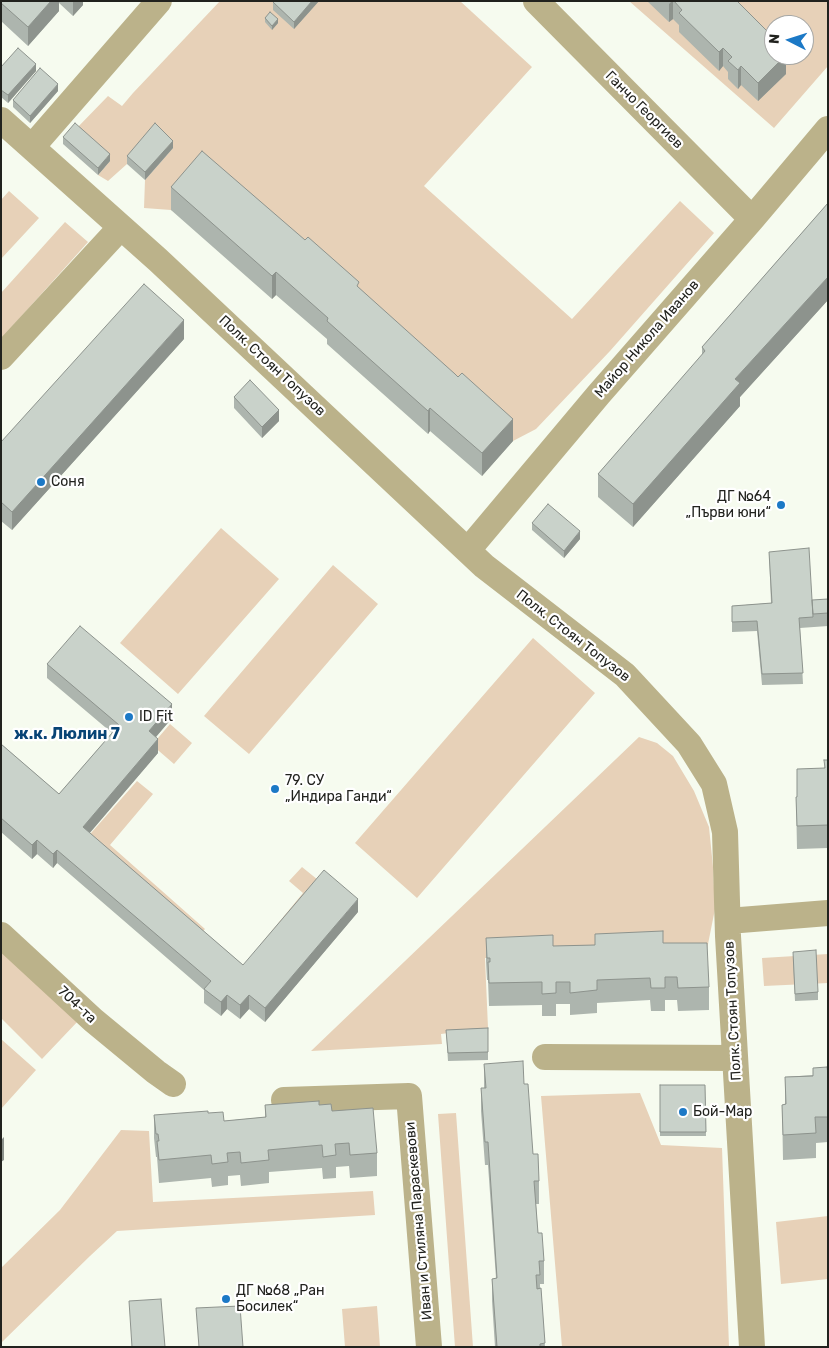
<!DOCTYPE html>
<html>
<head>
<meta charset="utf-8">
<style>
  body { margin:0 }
  #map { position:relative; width:829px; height:1348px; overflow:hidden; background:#f6fbef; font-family:Rubik,sans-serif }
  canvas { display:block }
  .frame { position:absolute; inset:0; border:2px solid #21221e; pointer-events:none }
  .north { position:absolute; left:764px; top:15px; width:50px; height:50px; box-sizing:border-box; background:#fff; border:1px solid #a6a7a5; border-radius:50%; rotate:275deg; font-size:14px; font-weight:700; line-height:20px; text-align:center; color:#21221e }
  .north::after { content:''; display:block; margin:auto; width:18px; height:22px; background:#1c79c6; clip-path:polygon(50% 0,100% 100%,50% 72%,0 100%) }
</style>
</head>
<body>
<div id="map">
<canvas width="829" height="1348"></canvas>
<div class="frame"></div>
<div class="north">N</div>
</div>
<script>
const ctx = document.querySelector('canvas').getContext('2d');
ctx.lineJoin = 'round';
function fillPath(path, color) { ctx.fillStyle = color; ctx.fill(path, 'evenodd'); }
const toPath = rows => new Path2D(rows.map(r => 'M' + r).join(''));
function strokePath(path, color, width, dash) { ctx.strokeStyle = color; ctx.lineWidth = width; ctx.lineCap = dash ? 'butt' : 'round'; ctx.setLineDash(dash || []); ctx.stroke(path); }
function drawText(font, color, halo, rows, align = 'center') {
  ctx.font = font + ' Rubik,sans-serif'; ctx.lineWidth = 4.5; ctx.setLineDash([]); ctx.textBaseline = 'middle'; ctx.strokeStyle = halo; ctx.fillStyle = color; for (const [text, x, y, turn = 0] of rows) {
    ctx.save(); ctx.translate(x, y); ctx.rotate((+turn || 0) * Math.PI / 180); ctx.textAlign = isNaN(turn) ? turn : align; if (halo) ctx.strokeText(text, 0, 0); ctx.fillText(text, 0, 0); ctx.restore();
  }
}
const green = toPath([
  [220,1,460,1,532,67,424,186,572,319,680,201,714,233,610,351,536,429,513,441,462,396,171,210,144,208,145,180,173,148,127,164,108,181,98,175,110,161,75,130,108,96,122,106,133,93],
  [629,1,828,1,828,66,774,128],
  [774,25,804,25,804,55,774,55],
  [9,191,39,218,1,259,1,200],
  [65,222,88,242,1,339,1,293],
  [221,528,279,579,178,694,120,643],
  [333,565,378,604,249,754,204,716],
  [533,638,595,693,417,898,355,843],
  [170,724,192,743,174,764,152,745],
  [639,737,657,743,673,756,694,791,709,827,713,867,715,909,707,949,485,958,488,1028,441,1034,442,1044,311,1051],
  [137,781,153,794,110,845,205,929,196,939,84,841],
  [302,867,323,884,268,950,261,944,303,893,289,881],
  [1,950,79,1020,42,1059,1,1018],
  [828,954,828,983,764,986,762,958],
  [1,1039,36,1070,1,1109],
  [640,1093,661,1145,722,1148,729,1347,562,1347,541,1096],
  [456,1113,473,1347,455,1347,438,1114],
  [121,1130,149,1131,153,1202,373,1191,375,1215,117,1231,90,1256,1,1343,1,1268,60,1210],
  [828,1216,828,1279,781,1284,776,1222],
  [377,1306,380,1347,345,1347,342,1309]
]);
const minor = toPath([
  [536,1,752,219],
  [1,120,158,260,484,566,625,675,689,744,714,784,725,832,728,936,752,1347],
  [32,147,159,1],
  [1,357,121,227],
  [468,550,599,394,752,219,828,129],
  [728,921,828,913],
  [1,935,93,1020,156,1072,173,1084],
  [545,1057,735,1058],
  [284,1100,409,1096,429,1347]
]);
const wall = toPath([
  [1,1,83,1,83,5,73,16,59,3,59,11,28,46,1,21],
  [275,1,319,1,294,29,273,10,273,2],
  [647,1,737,1,772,41,786,74,758,101,741,85,738,89,728,79,728,72,723,66,719,71,679,32,679,25,673,19,669,22],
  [265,18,278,23,272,30,265,22],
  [1,67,36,71,8,103,1,97],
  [58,91,30,123,13,107,13,100],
  [63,137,110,161,98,175,63,144],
  [173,148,145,180,127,164,127,156],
  [171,187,359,288,513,441,482,476,430,431,428,434,327,344,327,339,276,295,272,299,171,210],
  [828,203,828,300,740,397,740,406,633,527,598,497,598,474,702,355,702,347],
  [184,339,12,530,1,521,1,442],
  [234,397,279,421,262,438,234,408],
  [532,523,580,539,564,558,532,530],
  [769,552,812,602,828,599,828,626,800,628,803,684,762,685,757,631,732,632,732,606,771,603],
  [47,664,172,718,156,737,158,753,89,833,243,965,358,912,265,1022,249,1009,240,1019,227,1009,221,1016,204,1003,204,990,57,863,53,868,37,854,32,859,1,832,1,744,59,794,112,733,47,678],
  [828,760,828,848,797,849,796,797,797,797,824,768],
  [486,938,553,946,663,943,709,987,709,1010,678,1011,677,1000,665,1000,665,1011,651,1011,650,1000,597,1003,597,1013,570,1015,570,1004,556,1004,556,1016,542,1016,542,1005,489,1006,488,980,487,980,486,961],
  [793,959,818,992,818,1000,795,1001],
  [488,1028,488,1060,448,1061,446,1030],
  [484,1064,524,1084,533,1154,539,1181,539,1204,536,1204,538,1233,544,1261,544,1284,540,1284,540,1289,541,1288,545,1347,495,1347,492,1301,492,1279,496,1278,488,1165,485,1165,481,1111,481,1088,484,1088],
  [828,1074,828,1142,816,1143,816,1158,783,1160,782,1105,785,1104,785,1077],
  [660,1085,705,1085,706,1136,660,1136],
  [265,1105,319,1105,332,1111,377,1153,377,1176,350,1178,349,1166,336,1167,336,1178,323,1179,322,1168,269,1172,269,1183,241,1186,240,1175,228,1176,228,1185,212,1187,211,1178,159,1183,157,1157,156,1157,154,1138,154,1115,208,1113,224,1121,265,1117]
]);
const shadedWall = toPath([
  [51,1,59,1,59,11,28,46,28,27],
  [73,1,83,1,83,5,73,16],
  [312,1,319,1,294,29,294,22],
  [672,1,673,1,673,19,669,22,669,4],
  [278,19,278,23,272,30,272,26],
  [723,48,723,66,719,71,719,52],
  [786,55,786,74,758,101,758,83],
  [36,64,36,71,8,103,8,95],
  [741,66,741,85,738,89,738,70],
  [58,84,58,91,30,123,30,116],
  [173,141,173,148,145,180,145,172],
  [110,154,110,161,98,175,98,168],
  [276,272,276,295,272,299,272,276],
  [828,277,828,300,740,397,740,406,633,527,633,504,735,379],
  [184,320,184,339,12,530,12,512],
  [430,408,430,431,428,434,428,411],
  [279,410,279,421,262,438,262,427],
  [513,419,513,441,482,476,482,453],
  [580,531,580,539,564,558,564,551],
  [172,704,172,718,149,745,149,731],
  [158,739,158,753,83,841,83,827],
  [37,840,37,854,32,859,32,845],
  [57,850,57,863,53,868,53,854],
  [358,899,358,912,265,1022,265,1008],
  [227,995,227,1009,221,1016,221,1002],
  [249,995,249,1009,240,1019,240,1005],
  [4,1137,4,1160,1,1162,1,1140]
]);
const building = toPath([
  [1,1,51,1,28,27,1,3,1,1],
  [275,1,312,1,294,22,273,2,275,1],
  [674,1,737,1,772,36,770,39,774,43,774,55,786,55,758,83,741,66,738,70,728,61,732,57,723,48,719,52,679,13,682,10,674,1],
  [270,12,278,19,272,26,265,18,270,12],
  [18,48,36,64,8,95,1,90,1,67,18,48],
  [40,68,58,84,30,116,13,100,40,68],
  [75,123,110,154,98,168,63,137,75,123],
  [155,123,173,141,145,172,127,156,155,123],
  [202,151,305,240,308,237,359,282,357,286,455,374,458,377,462,373,513,419,482,453,430,408,428,411,327,321,328,318,276,272,272,276,171,187,202,151],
  [828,203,828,277,735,379,740,383,633,504,598,474,705,351,702,347,828,203],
  [144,284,184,320,12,512,1,502,1,442,144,284],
  [250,380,279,410,262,427,234,397,250,380],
  [548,504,580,531,564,551,532,523,548,504],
  [809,548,813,617,799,618,803,673,762,674,757,621,732,622,732,606,772,603,769,552,809,548],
  [828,599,828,613,813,614,812,600,828,599],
  [80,626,172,704,149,731,158,739,83,827,243,965,324,870,358,899,265,1008,249,995,240,1005,227,995,221,1002,204,989,211,981,57,850,53,854,37,840,32,845,1,818,1,744,59,794,119,725,47,664,80,626],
  [824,760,828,760,828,825,797,826,796,797,797,797,797,769,825,768,824,760],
  [663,931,663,943,707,943,709,987,678,988,677,977,665,977,665,988,651,988,650,978,597,980,597,990,570,993,570,982,556,982,556,993,542,994,542,982,489,983,488,962,490,962,490,958,487,958,486,938,553,935,553,946,595,945,595,934,663,931],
  [816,950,818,992,795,994,793,952,816,950],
  [488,1028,488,1052,448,1053,446,1030,488,1028],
  [523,1061,524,1084,528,1084,533,1154,538,1154,539,1181,534,1181,538,1233,542,1233,544,1261,539,1261,540,1275,536,1275,537,1289,541,1288,545,1343,540,1344,540,1347,497,1347,492,1279,497,1278,488,1142,485,1142,481,1088,486,1088,484,1064,523,1061],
  [827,1067,828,1074,828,1117,815,1117,816,1133,783,1135,782,1105,786,1104,785,1077,813,1076,813,1068,827,1067],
  [660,1085,705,1085,706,1132,660,1132,660,1085],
  [319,1101,319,1105,331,1104,332,1111,373,1108,377,1153,350,1155,349,1143,335,1144,336,1155,329,1156,323,1157,322,1145,268,1150,269,1160,241,1163,240,1152,227,1153,228,1162,212,1164,211,1155,159,1160,157,1141,159,1141,158,1134,156,1134,154,1115,208,1111,208,1113,223,1112,224,1121,266,1117,265,1105,319,1101],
  [161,1299,165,1347,132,1347,129,1301,161,1299],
  [240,1306,243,1347,199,1347,196,1308,240,1306]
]);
const markers = [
  [41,482,5,"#1c79c6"],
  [781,505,5,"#1c79c6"],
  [129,717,5,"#1c79c6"],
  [275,789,5,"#1c79c6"],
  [683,1112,5,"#1c79c6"],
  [226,1299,5,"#1c79c6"]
];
const streetNames = [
  ["Ганчо Георгиев",644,110,45],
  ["Майор Никола Иванов",647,339,-49],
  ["Полк. Стоян Топузов",272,366,43],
  ["Полк. Стоян Топузов",573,636,38],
  ["704-та",77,1005,43],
  ["Полк. Стоян Топузов",733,1011,-93],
  ["Иван и Стиляна Параскевови",419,1221,-95]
];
const poiNames = [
  ["Соня",51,482],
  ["ДГ №64",771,497,"right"],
  ["„Първи юни“",771,513,"right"],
  ["ID Fit",139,717],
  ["79. СУ",285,781],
  ["„Индира Ганди“",285,797],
  ["Бой-Мар",693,1112],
  ["ДГ №68 „Ран",236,1291],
  ["Босилек“",236,1307]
];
const quarterNames = [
  ["ж.к. Люлин 7",67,734]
];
fillPath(green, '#e7d1b8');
strokePath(minor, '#bbb28a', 26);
fillPath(wall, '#adb5ae');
fillPath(shadedWall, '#8d938d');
fillPath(building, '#c9d2ca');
strokePath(building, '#8d938d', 1);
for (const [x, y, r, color] of markers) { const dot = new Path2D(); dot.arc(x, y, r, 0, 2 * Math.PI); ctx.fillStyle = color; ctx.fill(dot); strokePath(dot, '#fff', 2); }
drawText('14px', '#21221e', '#fff', streetNames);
drawText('14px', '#21221e', '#fff', poiNames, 'left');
drawText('bold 16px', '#084475', '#fff', quarterNames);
</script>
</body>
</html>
